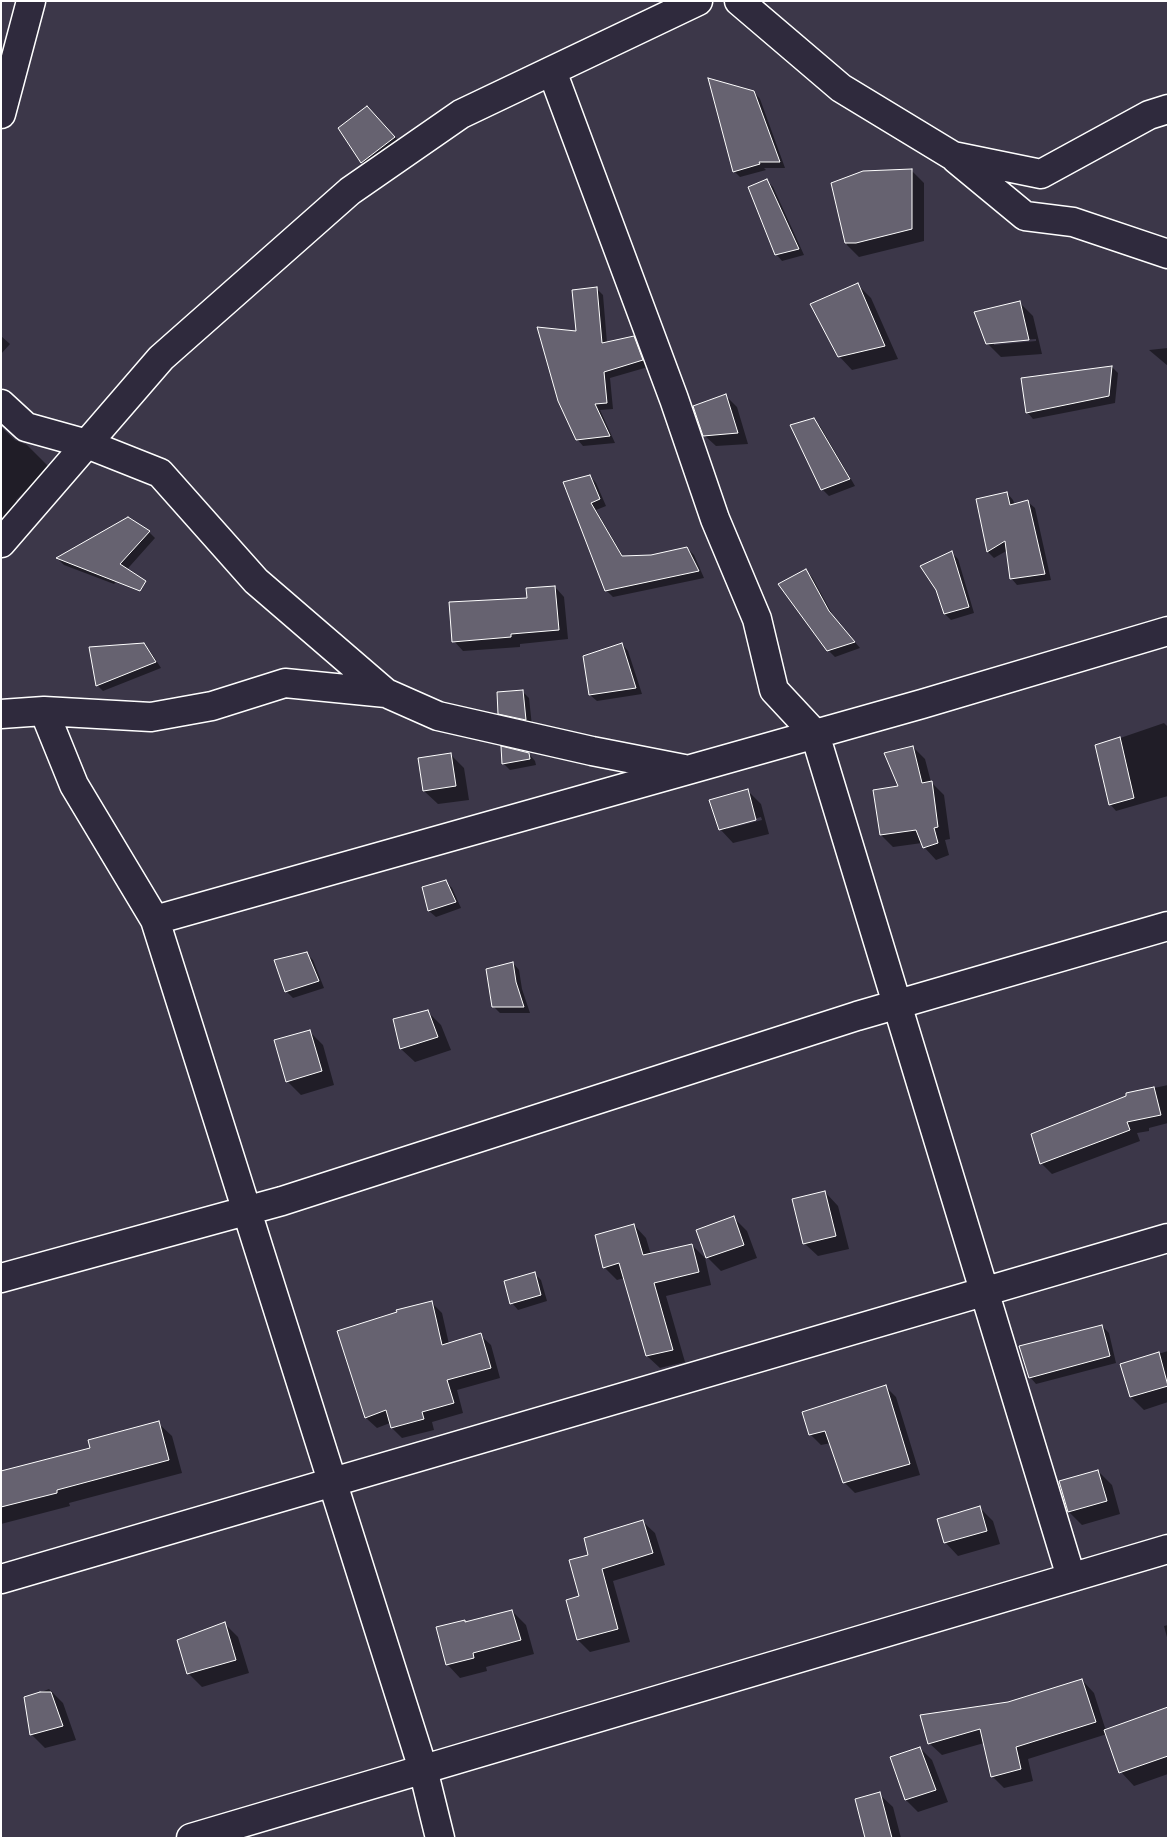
<!DOCTYPE html>
<html>
<head>
<meta charset="utf-8">
<style>
  body { margin:0 }
  #map { position:relative; width:1169px; height:1839px; overflow:hidden; background:#3c3749; font-family:Mynerve,sans-serif }
  canvas { display:block }
  .frame { position:absolute; inset:0; border:2px solid #fff; pointer-events:none }
</style>
</head>
<body>
<div id="map">
<canvas width="1169" height="1839"></canvas>
<div class="frame"></div>
</div>
<script>
const ctx = document.querySelector('canvas').getContext('2d');
ctx.lineJoin = 'round';
function fillPath(path, color) { ctx.fillStyle = color; ctx.fill(path, 'evenodd'); }
const toPath = rows => new Path2D(rows.map(r => 'M' + r).join(''));
function strokePath(path, color, width, dash) { ctx.strokeStyle = color; ctx.lineWidth = width; ctx.lineCap = dash ? 'butt' : 'round'; ctx.setLineDash(dash || []); ctx.stroke(path); }
const shadow = toPath([
  [754,92,760,99,785,168,764,168,766,170,740,177,734,171],
  [380,121,408,151,375,176,362,162],
  [912,171,924,183,924,241,859,257,847,245,833,184],
  [767,181,773,187,804,255,782,261,776,254],
  [858,285,871,298,898,359,852,370,839,356],
  [596,288,603,295,607,343,633,338,640,344,648,367,610,378,613,409,600,410,615,443,583,446,577,439,578,333],
  [1019,302,1033,316,1042,354,1001,357,987,343],
  [1036,339,1036,341,994,345,994,342],
  [1,336,10,344,1,354],
  [1168,348,1168,366,1149,350],
  [1112,367,1118,373,1115,403,1033,419,1027,412],
  [726,396,737,407,748,444,716,446,704,435],
  [813,419,820,426,855,486,829,496,822,489],
  [1,427,15,440,27,445,50,468,16,500,18,502,1,520],
  [590,476,596,483,606,506,596,510,624,558,651,556,687,548,694,555,704,578,613,597,606,590,565,483],
  [1007,493,1013,500,1015,505,1028,502,1035,508,1051,580,1017,585,1011,578,1008,550,994,558,988,552,978,500],
  [149,532,155,538,114,584,64,565,58,559],
  [952,553,958,559,974,613,951,620,945,614],
  [806,571,812,577,835,619,860,648,835,657,828,650],
  [555,587,564,597,568,639,520,644,520,647,463,651,454,641,529,599],
  [143,644,150,651,161,668,103,691,97,685],
  [622,644,628,651,642,694,597,701,590,695],
  [522,691,529,698,532,726,506,720,499,713],
  [1164,723,1168,727,1168,796,1116,811,1110,804,1097,746],
  [913,747,925,759,931,782,944,795,950,839,945,840,949,855,936,860,924,847,922,843,893,847,881,835,900,787],
  [529,754,535,761,536,765,510,770,503,763],
  [451,755,464,768,469,800,438,804,424,791],
  [747,790,761,804,769,834,733,843,720,829],
  [761,817,762,820,727,829,727,827],
  [445,881,452,888,461,908,436,917,429,911,423,888],
  [307,954,313,960,324,988,293,998,286,991],
  [513,963,519,970,522,989,530,1013,500,1013,493,1006],
  [427,1011,441,1025,451,1050,415,1062,401,1049,395,1020],
  [309,1031,323,1045,334,1085,301,1095,287,1081],
  [1168,1085,1168,1123,1149,1128,1149,1131,1137,1133,1140,1141,1052,1174,1041,1163,1128,1097,1127,1094],
  [825,1192,838,1206,849,1249,818,1256,804,1243],
  [734,1218,747,1231,757,1258,721,1271,707,1257],
  [634,1225,646,1238,651,1255,692,1245,705,1258,711,1285,666,1296,685,1362,660,1368,647,1356,624,1278,617,1280,604,1267],
  [534,1273,541,1280,547,1301,518,1310,512,1303],
  [432,1303,442,1313,449,1344,480,1335,491,1345,500,1378,457,1390,463,1413,432,1422,434,1430,402,1438,392,1428,390,1423,377,1428,366,1418,338,1331],
  [1102,1326,1109,1333,1116,1363,1036,1384,1030,1377],
  [1168,1351,1168,1402,1144,1410,1131,1397,1122,1365],
  [886,1387,896,1397,920,1475,855,1493,844,1482,831,1443,821,1445,810,1434],
  [158,1423,172,1436,182,1473,69,1503,70,1506,1,1524,1,1472,92,1449],
  [1098,1471,1112,1485,1120,1514,1082,1525,1069,1512],
  [980,1508,993,1521,1000,1544,958,1556,945,1542],
  [642,1521,655,1533,665,1565,613,1581,630,1642,590,1652,578,1640,581,1597,590,1556],
  [512,1611,526,1625,534,1654,486,1667,487,1671,460,1678,447,1664,466,1623],
  [225,1624,238,1637,249,1673,202,1687,188,1673],
  [1168,1625,1168,1641,1164,1626],
  [1082,1680,1094,1693,1106,1731,1168,1708,1168,1774,1134,1786,1121,1772,1107,1734,1028,1759,1033,1781,1004,1788,992,1776,984,1743,942,1755,929,1743,1009,1704],
  [49,1689,63,1703,76,1740,45,1748,31,1734,26,1698],
  [920,1748,932,1760,948,1802,918,1812,906,1800],
  [879,1794,893,1807,901,1838,866,1838]
]);
const building = toPath([
  [708,78,754,91,780,162,759,162,760,164,733,172,708,78],
  [367,106,395,137,361,163,338,128,367,106],
  [912,169,912,229,856,243,845,243,831,183,863,171,912,169],
  [767,179,799,249,775,255,748,187,767,179],
  [858,283,885,346,838,357,810,304,858,283],
  [597,287,602,343,634,336,643,360,604,372,607,403,595,404,610,436,576,440,558,401,537,327,576,331,572,290,597,287],
  [1020,301,1029,340,986,344,974,312,1020,301],
  [1112,366,1109,396,1026,413,1021,378,1112,366],
  [726,394,738,433,703,436,693,406,726,394],
  [814,418,850,479,821,490,790,425,814,418],
  [590,475,600,499,591,503,622,556,651,555,687,547,699,571,605,591,563,482,590,475],
  [1007,492,1010,505,1028,500,1045,574,1010,579,1005,541,987,552,976,499,1007,492],
  [128,517,150,531,120,564,146,581,140,591,56,558,128,517],
  [952,551,969,607,944,614,936,590,920,566,952,551],
  [806,569,829,611,855,642,827,651,778,584,806,569],
  [555,586,559,630,511,634,511,637,452,642,449,602,527,598,526,588,555,586],
  [144,643,156,662,96,686,89,647,144,643],
  [622,643,636,688,589,695,583,656,622,643],
  [523,690,526,720,498,714,497,692,523,690],
  [1120,737,1134,798,1109,805,1095,745,1120,737],
  [501,746,529,753,530,759,502,764,501,746],
  [913,746,922,783,932,781,938,827,934,828,938,843,923,848,916,830,880,835,873,790,898,786,884,753,913,746],
  [451,753,456,786,423,791,418,758,451,753],
  [748,789,756,820,719,830,709,800,748,789],
  [446,880,456,902,428,911,422,887,446,880],
  [307,952,319,981,285,992,274,960,307,952],
  [513,962,516,982,524,1007,492,1007,486,969,513,962],
  [428,1010,438,1037,400,1049,393,1019,428,1010],
  [310,1030,322,1071,286,1082,274,1040,310,1030],
  [1154,1087,1161,1115,1127,1122,1130,1130,1040,1164,1031,1134,1126,1096,1126,1093,1154,1087],
  [825,1191,836,1236,803,1244,792,1199,825,1191],
  [734,1216,744,1245,706,1258,696,1230,734,1216],
  [634,1224,643,1255,692,1244,699,1272,654,1283,673,1350,646,1356,619,1263,603,1268,595,1235,634,1224],
  [535,1272,541,1295,510,1304,504,1281,535,1272],
  [432,1301,442,1345,481,1333,491,1368,447,1380,454,1403,422,1412,424,1419,391,1428,386,1410,365,1418,337,1331,397,1312,396,1310,432,1301],
  [1102,1325,1110,1356,1029,1378,1019,1346,1102,1325],
  [1159,1352,1168,1386,1130,1397,1120,1364,1159,1352],
  [886,1385,910,1464,843,1483,825,1431,809,1435,802,1412,886,1385],
  [159,1421,169,1460,57,1490,57,1493,1,1507,1,1471,90,1448,88,1440,159,1421],
  [1098,1470,1107,1501,1068,1512,1059,1481,1098,1470],
  [980,1506,987,1531,944,1543,937,1519,980,1506],
  [643,1520,653,1553,602,1569,618,1629,577,1640,566,1600,579,1596,569,1560,588,1555,584,1538,643,1520],
  [512,1610,521,1640,473,1653,474,1658,446,1665,436,1627,465,1620,465,1622,512,1610],
  [225,1622,236,1660,187,1674,177,1640,225,1622],
  [1082,1679,1096,1722,1016,1747,1021,1769,991,1777,980,1729,928,1744,920,1715,1008,1702,1082,1679],
  [40,1692,51,1692,63,1726,30,1735,24,1697,40,1692],
  [1168,1707,1168,1756,1119,1773,1104,1730,1168,1707],
  [920,1747,936,1790,905,1800,890,1757,920,1747],
  [880,1792,892,1838,865,1838,855,1799,880,1792]
]);
const street = toPath([
  [739,1,841,88,953,156,1041,174,1149,115,1168,109],
  [552,71,674,399,715,519,757,619,774,690,815,734,1071,1577],
  [1,114,31,1],
  [956,159,1025,216,1073,222,1168,254],
  [1,404,26,427,87,444,160,473,256,581,386,693],
  [1,543,161,358,350,191,461,114,698,1],
  [44,711,151,717,212,706,285,683,386,693,438,716,592,751,684,769],
  [1,714,44,711,74,785,155,920,423,1769,440,1838],
  [155,920,922,704,1168,631],
  [1,1278,282,1201,857,1016,1168,926],
  [1,1579,1168,1238],
  [191,1838,1168,1549]
]);
fillPath(shadow, '#0007');
fillPath(building, '#666270');
strokePath(building, '#fff', 1);
strokePath(street, '#fff', 31);
strokePath(street, '#2f2a3d', 28);
</script>
</body>
</html>
